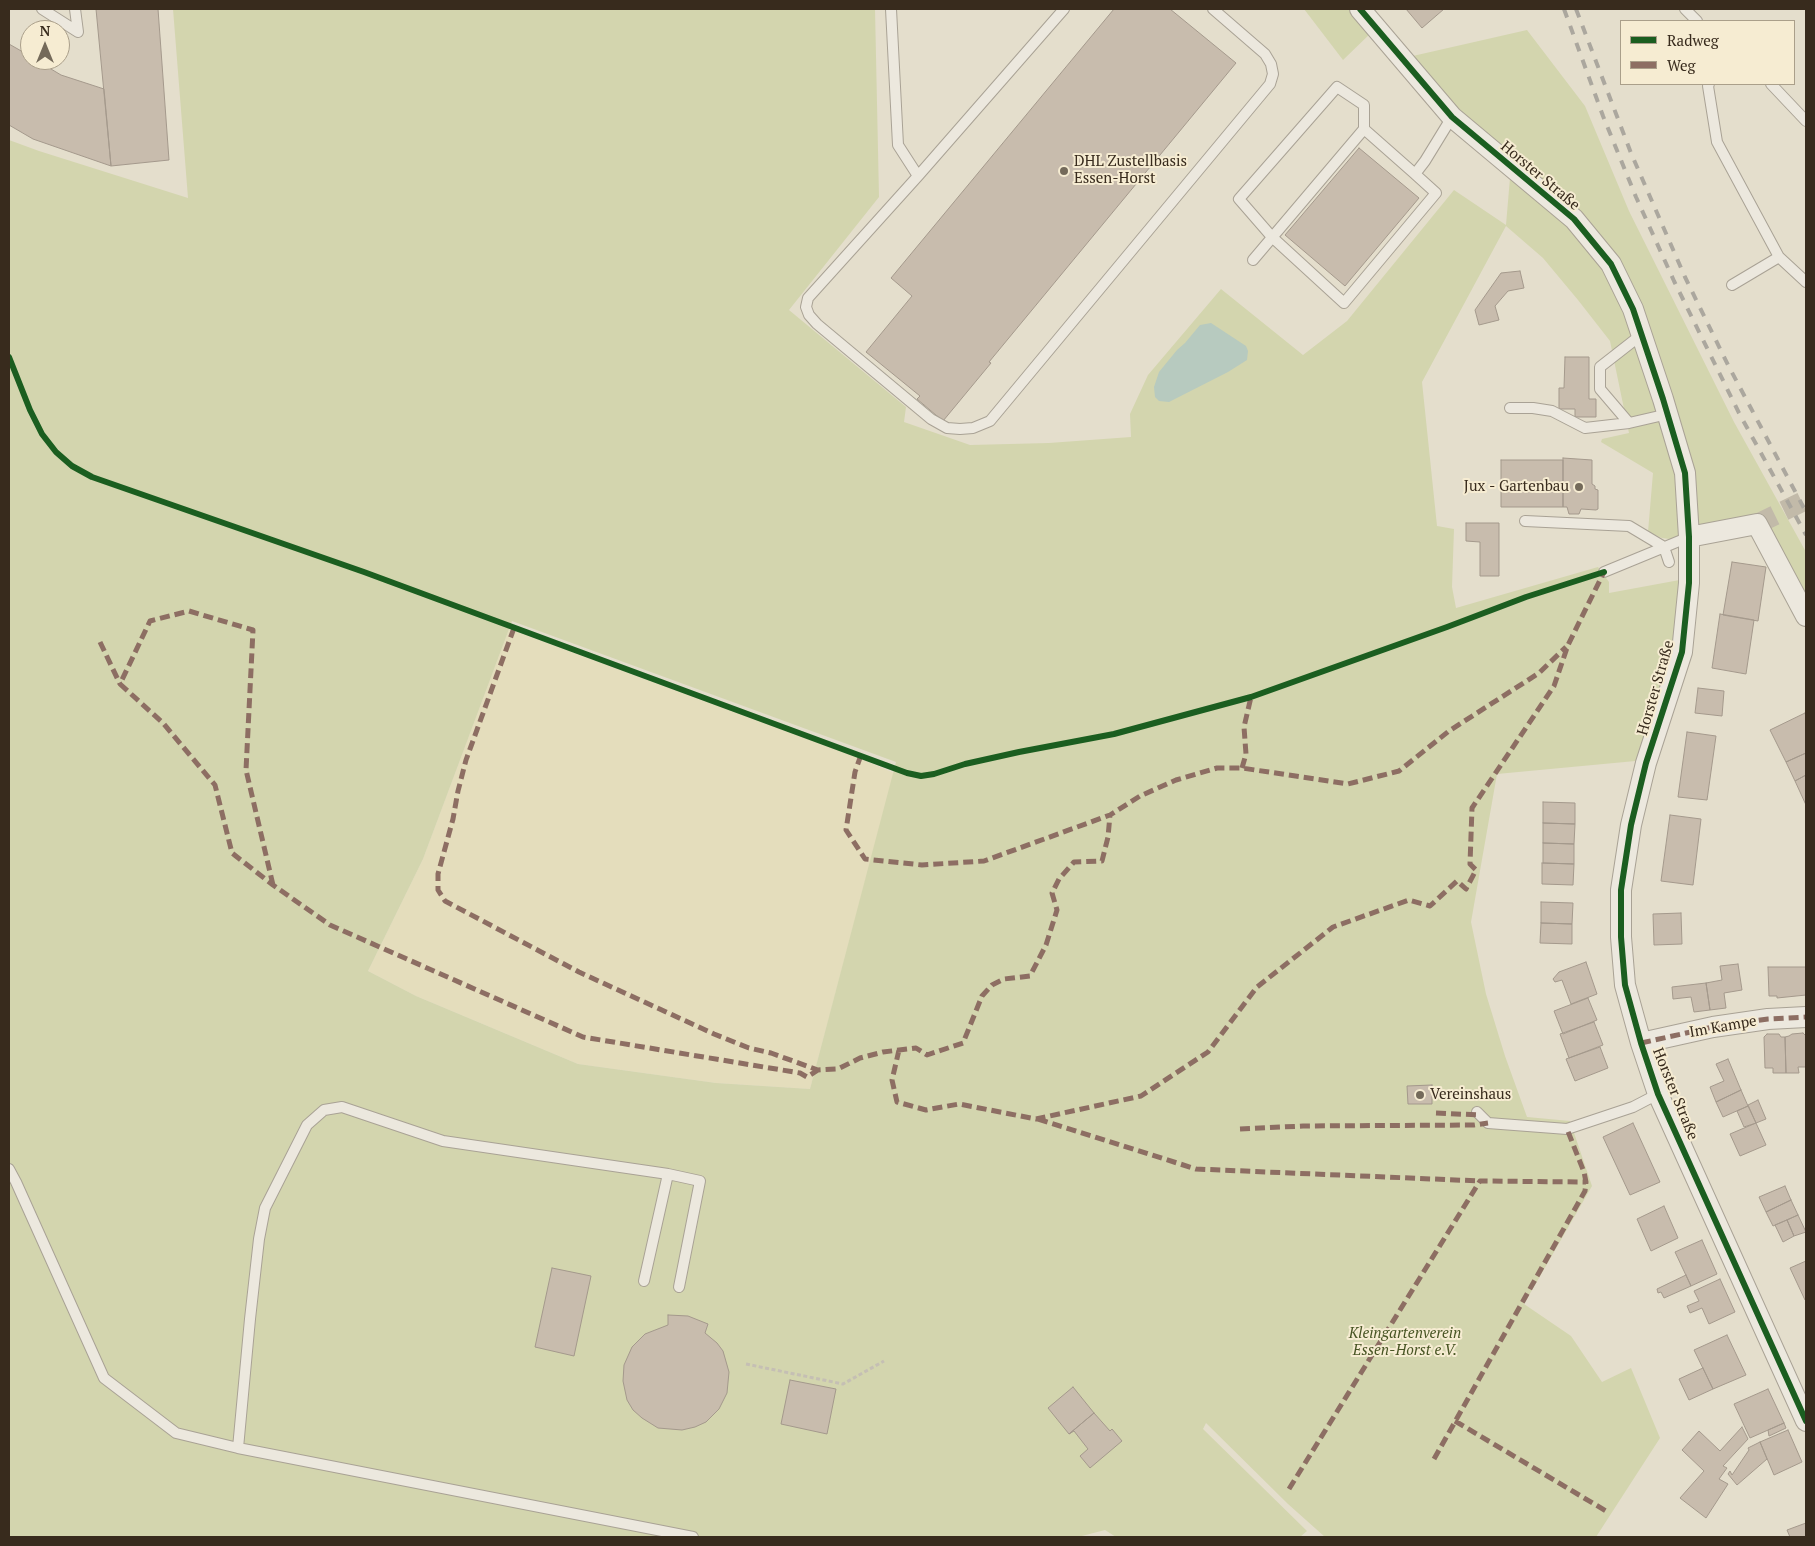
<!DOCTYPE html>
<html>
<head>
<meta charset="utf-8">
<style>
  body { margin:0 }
  #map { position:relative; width:1815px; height:1546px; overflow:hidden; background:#e4decc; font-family:"PT Serif",serif }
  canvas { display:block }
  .frame { position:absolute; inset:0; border:10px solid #382b1d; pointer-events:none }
  .legend { position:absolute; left:1620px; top:20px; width:175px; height:65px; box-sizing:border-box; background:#f6ecd2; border:1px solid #aa9f8a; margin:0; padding:6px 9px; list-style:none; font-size:15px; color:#382b1d }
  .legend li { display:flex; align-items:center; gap:10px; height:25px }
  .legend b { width:25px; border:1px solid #aa9f8a }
  .north { position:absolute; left:20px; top:20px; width:50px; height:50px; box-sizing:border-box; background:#f6ecd2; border:1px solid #aa9f8a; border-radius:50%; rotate:0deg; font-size:14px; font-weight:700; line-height:20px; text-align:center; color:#382b1d }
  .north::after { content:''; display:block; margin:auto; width:18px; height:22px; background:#746a5a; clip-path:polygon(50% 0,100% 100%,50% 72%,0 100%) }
</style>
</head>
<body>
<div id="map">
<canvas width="1815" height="1546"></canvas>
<div class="frame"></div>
<ul class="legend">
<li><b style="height:6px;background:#1b5e20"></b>Radweg</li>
<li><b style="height:6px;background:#8d6e63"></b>Weg</li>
</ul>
<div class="north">N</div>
</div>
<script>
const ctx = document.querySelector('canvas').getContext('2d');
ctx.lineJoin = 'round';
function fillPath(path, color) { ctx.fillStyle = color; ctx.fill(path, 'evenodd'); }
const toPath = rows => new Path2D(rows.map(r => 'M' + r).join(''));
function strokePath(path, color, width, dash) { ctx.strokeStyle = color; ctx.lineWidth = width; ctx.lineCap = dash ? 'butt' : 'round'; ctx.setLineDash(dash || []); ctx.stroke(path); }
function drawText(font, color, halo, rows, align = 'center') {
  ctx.font = font + ' "PT Serif",serif'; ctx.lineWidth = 4; ctx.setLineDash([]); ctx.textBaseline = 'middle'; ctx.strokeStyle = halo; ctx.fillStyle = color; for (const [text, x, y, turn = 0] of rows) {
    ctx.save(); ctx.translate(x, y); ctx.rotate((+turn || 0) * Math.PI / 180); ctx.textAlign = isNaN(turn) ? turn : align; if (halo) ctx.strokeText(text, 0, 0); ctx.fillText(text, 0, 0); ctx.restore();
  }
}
const farmland = toPath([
  [509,629,856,757,894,773,810,1089,716,1083,578,1064,416,996,368,971,423,859]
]);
const green = toPath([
  [173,9,875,9,879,197,789,310,906,407,904,422,970,445,1049,443,1131,437,1130,414,1148,375,1221,289,1303,355,1347,321,1454,190,1506,225,1511,166,1404,58,1527,30,1585,106,1629,211,1734,422,1806,552,1806,612,1758,523,1691,542,1662,538,1648,532,1653,473,1601,442,1602,439,1629,433,1610,341,1578,300,1543,258,1506,226,1422,382,1437,526,1454,529,1452,587,1456,608,1598,567,1609,582,1609,593,1685,579,1689,584,1646,760,1497,774,1471,922,1486,994,1505,1056,1527,1117,1570,1121,1592,1186,1524,1304,1571,1336,1602,1382,1631,1368,1660,1438,1596,1537,1325,1537,1288,1504,1206,1423,1203,1429,1307,1531,1300,1537,1116,1537,1105,1530,1078,1537,9,1537,9,140,39,151,188,198],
  [512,621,896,762,810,1089,716,1083,578,1064,416,996,368,971,423,859],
  [1304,9,1356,9,1374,30,1343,60]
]);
const water = toPath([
  [1211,323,1246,346,1248,351,1247,360,1228,372,1169,402,1159,401,1155,397,1154,387,1159,372,1177,350,1185,343,1200,325]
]);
const building = toPath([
  [96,9,158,9,169,160,111,166,96,9],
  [1114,9,1170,9,1236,63,989,362,991,363,943,421,917,399,920,396,866,352,912,296,891,278,1114,9],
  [1406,9,1444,9,1422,28,1406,9],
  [9,44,30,56,30,60,36,60,61,75,104,89,111,166,33,139,9,125,9,44],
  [1359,148,1419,198,1345,286,1285,235,1359,148],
  [1520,271,1524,288,1508,291,1495,306,1499,320,1479,325,1475,310,1501,273,1520,271],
  [1565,357,1589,357,1589,399,1596,399,1596,417,1575,417,1575,409,1559,409,1559,388,1564,388,1565,357],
  [1563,458,1592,460,1592,484,1595,486,1595,489,1598,490,1598,509,1596,510,1581,509,1579,514,1569,514,1567,507,1563,507,1563,458],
  [1501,460,1563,460,1563,507,1501,507,1501,460],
  [1466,523,1499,523,1499,576,1480,576,1480,542,1466,541,1466,523],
  [1732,562,1766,567,1758,621,1723,615,1732,562],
  [1720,614,1754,620,1746,674,1712,668,1720,614],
  [1698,688,1724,691,1722,716,1695,713,1698,688],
  [1805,713,1806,717,1806,753,1786,762,1770,730,1805,713],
  [1687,732,1716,736,1707,800,1678,797,1687,732],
  [1806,753,1806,775,1795,781,1786,762,1806,753],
  [1806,775,1806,805,1795,781,1806,775],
  [1543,802,1575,803,1575,824,1543,823,1543,802],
  [1670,815,1701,819,1693,885,1661,881,1670,815],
  [1543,823,1575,824,1574,844,1543,843,1543,823],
  [1543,843,1574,844,1574,864,1543,863,1543,843],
  [1542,863,1574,864,1573,885,1542,884,1542,863],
  [1541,902,1573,903,1572,924,1541,923,1541,902],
  [1681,913,1682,944,1654,945,1653,914,1681,913],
  [1541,923,1572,924,1572,944,1540,943,1541,923],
  [1586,962,1597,994,1571,1004,1562,980,1555,982,1553,979,1559,972,1586,962],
  [1738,964,1742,990,1724,993,1726,1008,1710,1010,1706,983,1722,980,1720,966,1738,964],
  [1768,967,1806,967,1806,995,1777,998,1777,996,1769,996,1768,967],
  [1706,983,1710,1010,1694,1012,1691,997,1673,999,1672,987,1706,983],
  [1588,998,1597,1020,1563,1034,1554,1011,1588,998],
  [1594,1022,1603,1045,1569,1058,1560,1034,1594,1022],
  [1803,1033,1806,1036,1806,1067,1798,1067,1799,1073,1786,1073,1785,1037,1789,1036,1792,1034,1803,1033],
  [1767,1034,1779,1034,1781,1037,1785,1037,1786,1073,1773,1073,1773,1068,1765,1068,1764,1037,1767,1034],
  [1600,1047,1608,1068,1575,1081,1566,1059,1600,1047],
  [1728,1059,1741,1090,1716,1102,1710,1087,1724,1081,1716,1064,1728,1059],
  [1432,1085,1432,1104,1408,1104,1407,1086,1432,1085],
  [1741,1090,1748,1106,1723,1117,1716,1102,1741,1090],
  [1758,1100,1766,1119,1756,1123,1748,1105,1758,1100],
  [1748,1106,1756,1123,1744,1127,1737,1111,1748,1106],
  [1633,1123,1660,1182,1630,1195,1603,1137,1633,1123],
  [1756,1123,1766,1145,1740,1156,1730,1134,1756,1123],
  [1785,1186,1791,1200,1766,1212,1759,1197,1785,1186],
  [1791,1200,1798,1215,1773,1226,1766,1212,1791,1200],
  [1664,1206,1678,1238,1651,1251,1637,1219,1664,1206],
  [1798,1215,1806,1232,1794,1236,1787,1220,1798,1215],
  [1787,1220,1794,1236,1783,1242,1775,1225,1787,1220],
  [1702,1240,1717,1274,1691,1286,1675,1252,1702,1240],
  [1806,1261,1806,1300,1805,1300,1790,1268,1806,1261],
  [552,1268,591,1276,574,1356,535,1347,552,1268],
  [1686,1275,1691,1286,1664,1298,1661,1292,1658,1293,1657,1289,1686,1275],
  [1720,1279,1735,1312,1709,1324,1702,1308,1690,1313,1687,1306,1699,1301,1694,1291,1720,1279],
  [668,1315,688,1316,708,1324,705,1333,717,1343,723,1351,729,1372,727,1393,719,1409,706,1422,695,1427,682,1430,658,1428,642,1418,633,1410,627,1400,623,1381,624,1365,632,1347,645,1334,668,1325,668,1315],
  [1727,1335,1746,1375,1713,1389,1694,1350,1727,1335],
  [1703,1368,1713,1389,1689,1400,1679,1379,1703,1368],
  [790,1380,836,1389,827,1434,781,1424,790,1380],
  [1073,1387,1094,1413,1069,1434,1048,1408,1073,1387],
  [1768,1389,1784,1423,1750,1438,1734,1404,1768,1389],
  [1094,1413,1110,1431,1112,1429,1122,1441,1090,1468,1080,1456,1088,1449,1074,1431,1069,1434,1094,1413],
  [1784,1423,1786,1428,1769,1436,1768,1430,1784,1423],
  [1742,1427,1748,1439,1723,1466,1727,1468,1719,1479,1728,1484,1706,1518,1680,1498,1704,1471,1682,1450,1699,1431,1720,1451,1742,1427],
  [1788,1430,1802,1462,1774,1475,1760,1442,1788,1430],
  [1760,1442,1767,1459,1737,1485,1728,1474,1730,1471,1732,1475,1749,1450,1748,1448,1760,1442],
  [1806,1523,1806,1537,1790,1537,1787,1530,1806,1523]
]);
const streetTunnel = toPath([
  [1757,524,1806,500]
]);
const path = toPath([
  [746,1364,843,1384,884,1361]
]);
const lane = toPath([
  [42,9,78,32,75,9],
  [891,9,898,145,918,176],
  [1064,9,918,176,808,298,806,307,809,315,817,324,931,419,947,428,960,429,973,428,990,421,1270,84,1273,74,1271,64,1265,54,1213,9],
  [1685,9,1697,21],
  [1709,84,1708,86,1717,142,1779,257,1732,285],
  [1771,84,1806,121],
  [1364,129,1364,105,1337,87,1239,199,1272,237,1344,303,1436,193,1415,174],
  [1779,257,1806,282],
  [1253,260,1364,129,1415,174,1425,161,1452,117],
  [1641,335,1600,367,1600,389,1629,423,1668,414],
  [1510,408,1533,408,1552,411,1585,428,1629,423],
  [1525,521,1629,526,1664,547,1669,562],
  [1604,572,1689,537],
  [1477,1112,1488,1123,1567,1129,1633,1107,1658,1094],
  [9,1169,16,1182,104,1378,176,1433,238,1448,250,1319,259,1239,265,1208,307,1125,324,1110,342,1107,443,1141,668,1174,700,1181,679,1287],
  [644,1281,668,1174],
  [238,1448,693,1537]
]);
const street = toPath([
  [1360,9,1452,117,1574,219,1611,264,1633,309,1663,399,1685,473,1689,537,1689,583,1682,652,1646,763,1631,825,1621,890,1621,937,1625,985,1641,1043,1658,1094,1806,1421],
  [1689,537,1757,524,1806,616],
  [1641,1043,1713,1027,1768,1019,1806,1017]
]);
const rail = toPath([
  [1564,9,1603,116,1636,197,1674,281,1739,413,1806,535],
  [1576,9,1631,153,1685,277,1728,365,1806,512]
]);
const quiet = toPath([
  [514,628,466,760,458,791,453,819,438,874,438,890,445,901,579,972,714,1034,749,1048,771,1053,818,1070,838,1069,860,1058,883,1052,916,1048,927,1055,963,1043,982,996,992,985,1004,979,1030,976,1046,945,1057,910,1052,893,1059,879,1074,862,1102,861,1108,837,1110,815],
  [100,642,120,684],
  [861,755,855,772,846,830,865,859,922,865,984,861,1110,815,1140,796,1176,780,1217,768,1242,768,1348,784,1399,771,1449,731,1539,673,1566,647],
  [1242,768,1246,754,1244,727,1251,697],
  [273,885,246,770,253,630,189,611,150,621,120,684,163,723,215,785,232,853,273,885,330,925,583,1037,800,1073,807,1077,818,1070],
  [1641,1043,1713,1027,1768,1019,1806,1017],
  [899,1050,892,1080,897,1102,926,1110,959,1104,1036,1119,1141,1096,1208,1052,1257,987,1333,927,1409,900,1430,906,1457,881,1466,889,1476,870,1470,864,1472,808,1554,686,1568,645,1604,572],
  [1436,1113,1480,1115],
  [1038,1119,1196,1169,1480,1181],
  [1240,1129,1303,1126,1474,1125,1488,1123],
  [1455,1421,1606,1511],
  [1434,1459,1585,1191,1586,1182,1584,1172,1567,1129],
  [1289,1489,1480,1181,1586,1182]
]);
const cycleway = toPath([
  [1360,9,1452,117,1574,219,1611,264,1633,309,1663,399,1685,473,1689,537,1689,583,1682,652,1646,763,1631,825,1621,890,1621,937,1625,985,1641,1043,1658,1094,1806,1421],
  [9,357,30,410,42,434,56,452,72,466,92,477,364,572,907,773,921,776,934,774,965,764,1019,752,1114,734,1251,697,1447,627,1526,597,1604,572]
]);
const markers = [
  [1064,171,5,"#746a5a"],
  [1579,487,5,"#746a5a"],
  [1420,1095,5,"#746a5a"]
];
const poiNames = [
  ["DHL Zustellbasis",1074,162],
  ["Essen-Horst",1074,179],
  ["Jux - Gartenbau",1569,487,"right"],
  ["Vereinshaus",1430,1095]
];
const streetNames = [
  ["Horster Straße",1540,176,40],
  ["Horster Straße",1656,688,-74],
  ["Im Kampe",1723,1027,-10],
  ["Horster Straße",1675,1094,68]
];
const parkNames = [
  ["Kleingartenverein",1405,1334],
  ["Essen-Horst e.V.",1405,1351]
];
fillPath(farmland, '#e4ddbc');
fillPath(green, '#d3d5ae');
fillPath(water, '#b7cabf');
fillPath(building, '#c8bcad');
strokePath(building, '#a4998c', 1);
strokePath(streetTunnel, '#c2baa9', 20, [20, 10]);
strokePath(lane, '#a9a295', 12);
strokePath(street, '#a9a295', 22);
strokePath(path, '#c5bfb4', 3, [4, 2.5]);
strokePath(lane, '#ece8de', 10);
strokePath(street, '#ece8de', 20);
strokePath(rail, '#aba79e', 4, [9, 9]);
strokePath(quiet, '#8d6e63', 5, [10, 5]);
strokePath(cycleway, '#1b5e20', 6);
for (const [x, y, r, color] of markers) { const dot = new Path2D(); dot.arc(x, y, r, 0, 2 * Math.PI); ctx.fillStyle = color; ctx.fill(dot); strokePath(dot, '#f6ecd2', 2); }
drawText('15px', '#382b1d', '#f6ecd2', poiNames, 'left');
drawText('15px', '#382b1d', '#f6ecd2', streetNames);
drawText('italic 15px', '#485524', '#f6ecd2', parkNames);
</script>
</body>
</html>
